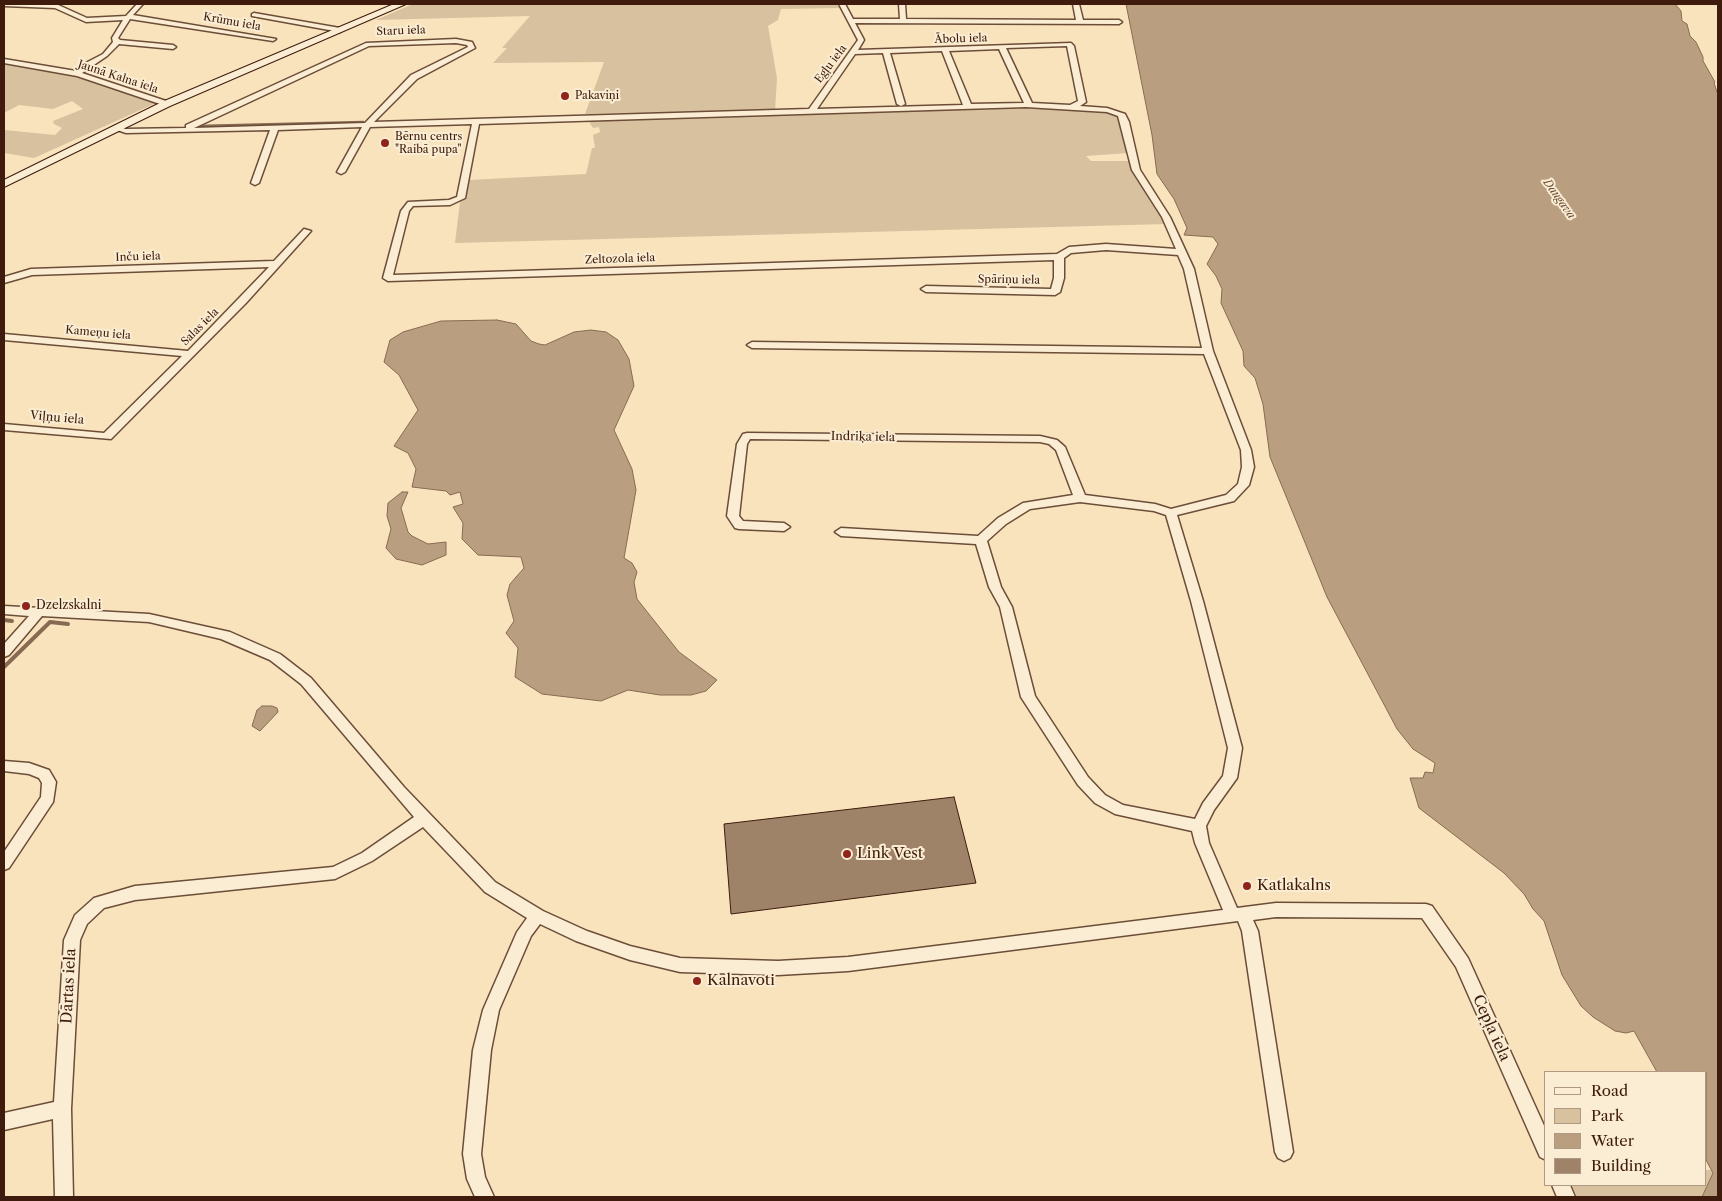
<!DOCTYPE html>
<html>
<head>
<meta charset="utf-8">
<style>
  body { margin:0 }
  #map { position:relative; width:1722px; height:1201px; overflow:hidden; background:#f8e3bc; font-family:"Libre Caslon Text",serif }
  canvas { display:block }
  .frame { position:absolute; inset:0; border:5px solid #3e1b0c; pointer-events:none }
  .legend { position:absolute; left:1544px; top:1071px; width:162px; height:115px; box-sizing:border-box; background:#faedd3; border:1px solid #af9983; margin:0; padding:6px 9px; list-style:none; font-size:15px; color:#3e1b0c }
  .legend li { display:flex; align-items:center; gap:10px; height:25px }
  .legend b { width:25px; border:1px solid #af9983 }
</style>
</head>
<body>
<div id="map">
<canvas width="1722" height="1201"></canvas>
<div class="frame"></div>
<ul class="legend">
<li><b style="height:6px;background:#faedd3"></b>Road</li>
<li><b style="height:14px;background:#d8c19e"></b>Park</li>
<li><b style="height:14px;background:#b99f80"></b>Water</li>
<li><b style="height:14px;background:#9f8368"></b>Building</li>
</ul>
</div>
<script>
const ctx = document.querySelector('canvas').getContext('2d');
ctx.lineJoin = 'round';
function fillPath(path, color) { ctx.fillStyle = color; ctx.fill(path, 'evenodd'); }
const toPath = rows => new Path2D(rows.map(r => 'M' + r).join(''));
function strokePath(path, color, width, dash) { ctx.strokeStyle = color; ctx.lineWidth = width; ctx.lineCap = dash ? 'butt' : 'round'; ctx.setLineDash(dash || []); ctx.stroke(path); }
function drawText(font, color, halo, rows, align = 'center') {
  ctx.font = font + ' "Libre Caslon Text",serif'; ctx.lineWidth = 4; ctx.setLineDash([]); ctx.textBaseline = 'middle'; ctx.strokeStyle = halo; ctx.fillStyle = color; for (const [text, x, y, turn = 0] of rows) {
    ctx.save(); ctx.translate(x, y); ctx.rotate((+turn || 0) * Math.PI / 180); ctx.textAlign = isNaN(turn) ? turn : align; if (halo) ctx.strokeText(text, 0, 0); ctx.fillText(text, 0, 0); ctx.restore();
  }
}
const green = toPath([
  [413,4,836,4,840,8,781,9,778,20,768,26,777,78,775,111,585,114,604,62,493,63,507,48,502,48,530,16,376,20],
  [4,63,86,79,156,103,34,158,4,153,4,130,55,135,62,128,54,124,53,121,83,109,72,101,53,109,19,105,4,113],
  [1050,106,1104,111,1122,119,1128,153,1086,156,1091,161,1130,161,1166,224,455,243,460,202,464,196,469,180,586,174,592,148,595,148,593,135,600,132,599,127,593,128,588,120],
  [1706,1170,1711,1170,1713,1173,1702,1197,1577,1197,1572,1185,1706,1185]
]);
const water = toPath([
  [1126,4,1675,4,1681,11,1682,21,1687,24,1690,36,1696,42,1703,57,1703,61,1715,82,1714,83,1718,95,1718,1197,1702,1197,1713,1173,1706,1160,1706,1072,1657,1072,1634,1031,1626,1033,1615,1031,1593,1017,1581,1006,1562,975,1544,921,1533,909,1524,894,1504,873,1419,808,1410,778,1423,778,1425,772,1433,773,1435,763,1413,749,1397,729,1327,597,1306,545,1270,457,1263,404,1255,378,1244,366,1243,351,1221,303,1222,289,1216,276,1207,264,1218,244,1213,237,1184,235,1187,228,1174,199,1157,174,1152,135,1126,4],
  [497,320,516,324,531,341,539,344,545,345,574,332,591,330,606,332,618,340,629,359,634,386,614,430,632,469,636,490,624,558,632,563,637,572,634,582,637,599,679,652,717,680,706,691,691,695,660,695,628,690,601,701,542,694,515,677,518,648,506,633,514,621,507,595,510,584,524,568,521,557,478,555,462,539,463,523,453,507,463,504,460,492,450,495,446,491,412,487,416,469,408,453,394,446,418,410,399,375,384,362,390,340,403,332,441,321,497,320],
  [402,492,408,492,401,508,408,532,412,536,428,544,446,542,446,555,422,565,396,559,386,548,391,529,387,516,388,503,402,492],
  [262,706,272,706,277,708,278,712,260,731,252,726,257,710,262,706]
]);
const streamFar1 = toPath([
  [197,126,363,122]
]);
const stream = toPath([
  [4,620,12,621],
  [4,667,50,622,68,624]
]);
const building = toPath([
  [954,797,976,883,731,914,724,824,954,797]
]);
const minor = toPath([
  [4,4,56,4,87,18,126,16,137,4,143,4,133,15,276,39,273,41,130,19,118,38,120,40,173,45,176,47,173,49,119,44,107,56,82,73,169,102,170,104,166,106,77,76,4,63,4,59,76,71,78,67,103,54,113,42,112,38,123,20,86,22,55,8,4,6,4,4],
  [839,4,845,4,853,19,900,19,899,4,905,4,906,19,1076,20,1073,4,1079,4,1083,20,1119,20,1122,22,1119,24,855,23,864,40,858,50,1071,43,1074,46,1086,102,1080,106,1107,108,1125,114,1129,122,1140,170,1170,217,1194,269,1213,351,1251,450,1254,467,1249,485,1234,501,1177,515,1203,601,1242,748,1237,778,1214,810,1206,826,1209,843,1237,908,1276,903,1426,904,1432,906,1468,958,1546,1130,1546,1160,1540,1157,1456,967,1422,918,1276,917,1253,920,1258,931,1293,1152,1290,1158,1284,1161,1278,1158,1275,1152,1242,931,1238,921,848,971,778,975,680,972,630,960,576,941,540,924,531,936,499,1010,491,1050,481,1154,485,1177,494,1197,475,1197,467,1179,463,1154,473,1050,483,1010,517,932,527,918,485,892,423,827,372,861,335,879,135,900,104,908,87,924,80,940,71,1109,73,1197,55,1197,53,1119,4,1130,4,1113,54,1102,64,940,75,915,94,898,135,886,333,867,362,853,414,817,301,684,270,660,221,639,149,622,42,616,9,655,4,657,4,644,29,616,4,614,4,606,149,614,230,632,280,654,311,678,404,787,495,882,543,911,587,931,630,946,680,958,778,961,848,957,1223,910,1195,843,1192,831,1115,814,1095,803,1078,785,1021,697,1000,607,989,587,976,544,841,536,835,532,841,528,978,536,998,518,1023,503,1073,495,1056,450,1049,444,1040,442,750,439,747,444,739,516,743,521,784,523,790,527,784,531,739,529,735,528,727,516,737,444,743,434,747,433,1040,436,1057,440,1065,447,1085,495,1155,504,1171,509,1226,495,1238,484,1242,467,1241,450,1204,354,752,348,747,345,752,342,1202,348,1184,269,1178,255,1106,250,1071,253,1064,258,1064,278,1060,292,1055,295,926,292,921,289,926,286,1051,289,1054,278,1054,260,388,281,383,278,401,211,408,202,449,200,457,197,472,124,370,127,345,172,341,174,337,172,362,127,278,130,259,183,255,185,251,183,270,130,126,133,111,128,115,126,126,129,186,128,186,125,366,43,456,39,472,42,475,48,417,79,374,122,809,109,858,40,839,4],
  [456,43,467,45,468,47,411,75,365,123,194,128,369,46,456,43],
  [1067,46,1078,101,1070,105,1032,103,1006,48,1067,46],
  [999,49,1024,103,971,104,949,51,999,49],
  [942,51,963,105,817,109,855,54,883,53,897,104,901,106,905,104,890,53,942,51],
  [1026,107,1107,112,1118,116,1132,170,1162,217,1176,249,1106,244,1069,247,1057,254,393,275,409,211,413,206,450,205,465,198,479,124,1026,107],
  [1080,502,1154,511,1166,515,1191,601,1228,748,1223,776,1203,803,1195,819,1123,805,1105,795,1088,777,1035,696,1012,607,1001,587,987,541,1006,524,1030,509,1080,502],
  [254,13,340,28,343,30,340,32,252,16,252,14,254,13],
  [304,229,311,231,246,303,111,439,4,430,4,424,104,433,182,356,4,340,4,334,188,351,269,267,32,275,4,283,4,277,31,269,274,261,304,229],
  [4,761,29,763,49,770,56,782,53,802,9,868,4,870,4,852,41,797,42,783,39,778,29,774,4,771,4,761],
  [1552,1185,1570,1185,1575,1197,1557,1197,1552,1185]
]);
const secondary = toPath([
  [394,4,406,4,170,106,4,187,4,180,162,102,394,4]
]);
const markers = [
  [565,96,5,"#8f2418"],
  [385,143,5,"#8f2418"],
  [26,606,5,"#8f2418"],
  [847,854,5,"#8f2418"],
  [1247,886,5,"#8f2418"],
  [697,981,5,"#8f2418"]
];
const farStreetnames = [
  ["Krūmu iela",232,22,10],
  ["Staru iela",401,31,-2],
  ["Ābolu iela",961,39,-2],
  ["Egļu iela",831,64,-53],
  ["Jaunā Kalna iela",118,77,18],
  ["Inču iela",138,257,-2],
  ["Zeltozola iela",620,259,-2],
  ["Spāriņu iela",1009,280,1],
  ["Salas iela",200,327,-45],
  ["Kameņu iela",98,333,5]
];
const farPoinames = [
  ["Pakaviņi",575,96],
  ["Bērnu centrs",395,137],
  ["\"Raibā pupa\"",395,150]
];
const farWaternames = [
  ["Daugava",1559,199,54]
];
const streetNames = [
  ["Viļņu iela",57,418,5],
  ["Indriķa iela",863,437,1]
];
const poiNames = [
  ["Dzelzskalni",36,606]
];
const nearPoinames = [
  ["Link Vest",857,854],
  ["Katlakalns",1257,886],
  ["Kalnavoti",707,981]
];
const nearStreetnames = [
  ["Dārtas iela",69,986,-87],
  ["Cepļa iela",1491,1028,66]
];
fillPath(green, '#d8c19e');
fillPath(water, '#b99f80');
strokePath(water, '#886a52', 1);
strokePath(streamFar1, '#886a52', 2.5);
strokePath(stream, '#886a52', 4);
fillPath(building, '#9f8368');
strokePath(building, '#3e1b0c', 1);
strokePath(minor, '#6c4d38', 3);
strokePath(secondary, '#3e1b0c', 2);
fillPath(minor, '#faedd3');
fillPath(secondary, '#faedd3');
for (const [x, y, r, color] of markers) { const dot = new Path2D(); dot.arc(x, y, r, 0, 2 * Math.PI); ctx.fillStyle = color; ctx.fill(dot); strokePath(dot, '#faedd3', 2); }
drawText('11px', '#3e1b0c', '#faedd3', farStreetnames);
drawText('11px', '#3e1b0c', '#faedd3', farPoinames, 'left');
drawText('italic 11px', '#694935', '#faedd3', farWaternames);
drawText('12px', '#3e1b0c', '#faedd3', streetNames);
drawText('12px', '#3e1b0c', '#faedd3', poiNames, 'left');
drawText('15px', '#3e1b0c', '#faedd3', nearPoinames, 'left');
drawText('15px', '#3e1b0c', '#faedd3', nearStreetnames);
</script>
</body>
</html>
